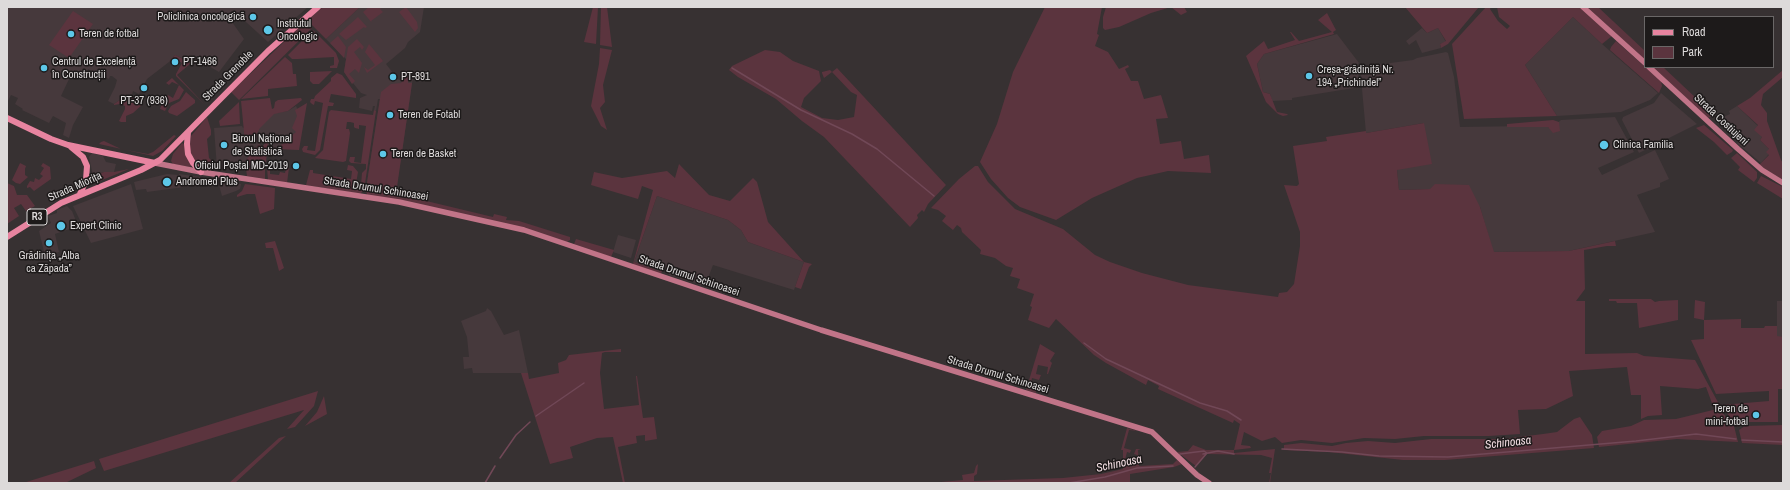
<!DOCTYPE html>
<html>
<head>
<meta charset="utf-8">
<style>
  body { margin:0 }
  #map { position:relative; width:1790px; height:490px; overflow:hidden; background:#373132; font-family:"Archivo Narrow",sans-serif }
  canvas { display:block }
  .frame { position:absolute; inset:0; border:8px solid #dddada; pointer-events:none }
  .legend { position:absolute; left:1644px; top:16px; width:130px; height:52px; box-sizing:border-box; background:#1d1a1a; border:1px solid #6a6767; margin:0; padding:5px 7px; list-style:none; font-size:12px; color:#dddada }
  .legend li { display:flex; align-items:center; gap:8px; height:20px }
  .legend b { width:20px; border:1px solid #6a6767 }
</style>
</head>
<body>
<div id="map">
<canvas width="1790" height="490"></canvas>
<div class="frame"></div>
<ul class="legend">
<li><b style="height:5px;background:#e884a0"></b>Road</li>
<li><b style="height:11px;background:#5b343e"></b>Park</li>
</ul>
</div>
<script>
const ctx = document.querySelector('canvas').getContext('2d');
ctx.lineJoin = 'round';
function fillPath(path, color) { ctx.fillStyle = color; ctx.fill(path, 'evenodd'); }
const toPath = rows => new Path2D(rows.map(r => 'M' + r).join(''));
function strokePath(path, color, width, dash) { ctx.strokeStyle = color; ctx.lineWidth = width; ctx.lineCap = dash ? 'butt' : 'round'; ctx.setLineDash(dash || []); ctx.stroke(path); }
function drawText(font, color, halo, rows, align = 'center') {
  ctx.font = font + ' "Archivo Narrow",sans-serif'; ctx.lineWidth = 3; ctx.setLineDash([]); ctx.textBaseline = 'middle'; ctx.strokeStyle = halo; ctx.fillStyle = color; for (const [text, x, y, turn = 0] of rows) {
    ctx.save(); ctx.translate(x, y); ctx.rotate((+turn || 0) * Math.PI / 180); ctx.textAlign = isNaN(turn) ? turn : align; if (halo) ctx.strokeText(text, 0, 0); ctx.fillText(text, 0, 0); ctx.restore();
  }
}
const built = toPath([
  [7,7,308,7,268,42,235,12,233,13,235,17,232,22,244,39,219,72,200,61,194,64,175,55,169,62,147,79,139,94,133,91,130,100,123,98,114,104,108,101,115,87,117,80,112,76,110,76,109,79,88,69,85,76,79,73,70,77,61,96,83,107,73,125,69,138,63,135,66,123,53,116,49,123,22,110,23,109,15,104,18,98,11,95,7,103],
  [360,7,424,7,420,32,408,42,405,48,386,64,393,73,390,76,393,81,397,79,400,80,406,70,408,71,407,75,413,77,395,198,366,189,380,99,378,99,376,111,374,110,375,106,373,106,372,111,359,108,360,98,367,95,361,93,344,72,346,59,326,39],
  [1573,17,1602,44,1658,93,1650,100,1621,112,1557,116,1525,65],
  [1422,28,1427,33,1438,28,1446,42,1440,44,1441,48,1422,53,1416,40,1409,45,1406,41],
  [1337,34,1359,63,1357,65,1360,87,1292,98,1292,100,1272,101,1270,94,1263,92,1257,64,1264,54],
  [1446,52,1448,53,1454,77,1460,127,1528,126,1548,127,1551,129,1561,120,1615,117,1634,152,1598,168,1602,175,1655,150,1669,179,1660,183,1660,187,1637,195,1655,232,1569,251,1493,252,1480,207,1430,189,1399,190,1397,170,1424,123,1366,133,1360,67,1413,60,1417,58],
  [1661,93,1697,124,1639,153,1622,120,1623,117,1654,103],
  [296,106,299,112,299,150,279,149,274,150,266,142,267,141,264,138,246,160,246,164,233,164,233,167,217,168,214,128,242,126,243,128,273,113,288,111],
  [1737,106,1758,126,1762,137,1760,140,1769,149,1769,154,1761,163,1737,143,1740,141,1739,138,1719,119,1730,114,1729,111],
  [92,153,103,156,106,162,116,164,114,172,104,172,93,176,89,157],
  [167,174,179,175,179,174,200,177,199,185,147,192,146,189,136,190,134,182],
  [224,181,241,184,240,189,236,191,222,196,219,185],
  [131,184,143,229,91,243,73,206],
  [657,196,728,220,741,230,748,242,804,262,794,290,713,265,705,286,669,275,667,267,662,266,661,271,634,262],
  [67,206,72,211,78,226,55,234,59,252,45,256,39,231,51,223,48,216,57,213,57,210],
  [618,235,636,240,631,258,613,252],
  [1777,301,1783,301,1783,337,1777,337],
  [487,308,491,311,504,335,519,330,528,373,473,373,472,368,464,369,463,357,469,357,467,337,461,321,486,311]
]);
const green = toPath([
  [323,7,360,7,326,39,312,25,310,21,312,16],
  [369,7,382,7,380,9,383,12,371,21,372,23,363,12],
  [406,7,417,22,418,28,415,32,399,12],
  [593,7,598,7,596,44,584,42],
  [601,7,607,7,612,47,600,45],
  [1045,7,1102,7,1097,34,1099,35,1095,46,1108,52,1119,69,1128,65,1129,67,1125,69,1131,81,1138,81,1144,99,1161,95,1168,118,1156,119,1160,144,1181,141,1184,159,1209,155,1211,173,1168,171,1137,178,1092,198,1056,220,1020,207,1008,198,991,179,980,162,997,124,1013,72],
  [1106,7,1184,7,1187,12,1181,15,1171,7,1151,13,1119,27,1105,30,1103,28,1103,17],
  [1405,7,1479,7,1448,44,1441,48,1440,44,1446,41,1438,28,1427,33],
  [1486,7,1491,7,1490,9,1498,21,1507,29,1510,26,1499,17,1497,7,1580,7,1612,36,1602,44,1573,17,1525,65,1557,116,1464,119,1452,44],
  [1587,7,1598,7,1645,51,1645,60],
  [73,11,93,24,69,58,49,45],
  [1327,13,1336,30,1333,32,1334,34,1264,54,1257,64,1263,92,1270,94,1277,112,1287,114,1288,115,1283,116,1278,114,1266,102,1246,56,1264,41,1268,49,1295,40,1290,32,1291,32,1299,41,1332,32,1318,20],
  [358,17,367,27,365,28,364,27,346,40,339,34],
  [303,24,307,24,312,28,239,100,231,92],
  [313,30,336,53,339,61,337,68,330,68,330,66,334,65,334,57,298,59,292,59,288,55],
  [338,36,346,47,344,58,330,43],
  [357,39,364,47,362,50,360,47,354,52,362,63,359,73,355,69,349,74,355,81,352,84,344,72,348,47],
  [1616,41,1661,81,1662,86,1659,93,1610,50,1611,47],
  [369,44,383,61,367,73,364,67,368,70,375,65,365,52],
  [600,48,612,50,603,85,605,102,600,108,607,130,601,126,591,106,599,64],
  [765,50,780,52,793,61,819,71,821,81,804,98,801,107,822,118,838,120,854,117,857,95,851,92,832,72,824,78,822,73,822,72,830,70,832,72,837,68,946,185,928,204,924,212,922,210,917,215,918,218,910,227,824,137,802,121,776,99,738,77,729,70,732,66],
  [175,55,191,63,177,75,205,105,176,76,176,74,182,63,173,58,169,62],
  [285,57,292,63,293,74,296,74,297,86,268,89,268,96,241,99],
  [1652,67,1663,67,1714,115,1708,118],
  [1783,70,1783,77,1763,94,1761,105,1767,113,1767,121,1781,160,1783,163,1783,180,1759,165,1769,155,1766,152,1769,149,1760,140,1762,137,1754,130,1758,125,1737,106,1750,98],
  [332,71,319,84,313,84,310,81,310,72],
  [337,73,342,75,356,94,356,98,331,94,329,102,334,103,333,106,328,106,320,150,315,155,303,152,302,149,304,146,308,146,307,150,315,151,323,103,315,101,314,105,312,104,310,102,311,99,314,99,315,96,331,81,331,78],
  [407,75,409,77,408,83,412,83,396,194,417,197,418,199,493,217,494,214,507,217,506,220,519,221,570,237,570,240,567,242,367,195,366,189,381,92,391,84,401,83],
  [172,78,184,90,179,99,169,103,165,111,160,109,163,101,168,95,173,98,179,85,172,82,169,85,166,83],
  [186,92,195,100,195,103,177,116,169,113,168,111,171,106,180,101],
  [132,97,143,104,133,113,126,116,126,122,121,122,119,121,125,109,125,106,120,104,114,105,114,104,123,98,130,100],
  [270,98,272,109,274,108,275,102,278,100,301,98,302,100,288,111,274,114,260,128,253,140,248,143,245,142,241,101],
  [239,102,240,124,220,126,219,121],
  [307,103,299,150,279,149,279,147,296,132,292,128,297,116,295,110],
  [331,110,373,115,374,110,376,111,364,190,360,194,306,185,310,170,313,170,313,173,351,179,352,171,347,170,348,165,353,166,358,172,356,184,361,185,362,173,366,169,366,164,351,163,349,161,350,157,355,157,354,162,361,163,366,126,359,125,359,129,355,128,354,127,354,123,350,122,347,122,346,129,349,129,350,133,346,161,343,162,315,158,323,150,329,112],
  [207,117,211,130,211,135,207,139,209,158,212,161,213,166,212,170,209,171,201,168,195,163,189,151,191,136],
  [1553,120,1559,122,1560,131,1553,133,1548,127,1507,127,1507,124],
  [1424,123,1432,164,1397,170,1399,190,1430,189,1435,184,1469,185,1480,207,1494,252,1569,251,1615,241,1616,246,1607,246,1584,250,1585,289,1576,301,1585,301,1585,354,1637,353,1644,356,1695,360,1720,406,1713,406,1706,387,1698,389,1660,386,1662,415,1648,416,1641,419,1641,395,1631,395,1627,367,1569,371,1573,396,1546,409,1518,410,1520,434,1489,436,1424,436,1395,439,1364,438,1332,443,1301,440,1282,443,1275,437,1262,441,1244,432,1241,445,1250,446,1251,448,1234,450,1234,453,1275,449,1270,483,1269,483,1271,473,1269,473,1272,458,1261,455,1207,454,1196,466,1177,452,1188,451,1193,445,1206,450,1234,450,1240,424,1234,420,1233,423,1158,389,1159,386,1148,380,1146,385,1106,363,1094,355,1056,319,1049,328,1028,320,1032,307,1030,306,1034,294,1017,288,1020,279,1010,276,1013,268,1006,266,995,258,980,254,981,250,962,232,961,228,957,225,953,230,942,221,946,216,938,210,931,208,959,179,975,166,978,166,988,182,1015,209,1063,229,1095,255,1110,262,1142,273,1188,285,1278,297,1279,293,1287,292,1294,284,1300,246,1300,232,1284,185,1297,186,1299,184,1293,146,1327,141,1326,137,1366,131,1366,133],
  [1704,125,1733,150,1732,152,1727,155,1714,142,1696,128],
  [174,135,176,136,162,151,153,156,99,144,101,142,104,141,121,149,148,154,153,152],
  [266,142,268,144,266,162,258,163,245,167,246,160,259,144,262,147],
  [182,143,185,145,192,165,190,167,173,164,171,161,173,154],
  [1737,153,1757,172,1757,178,1754,182,1738,170,1740,167,1731,158],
  [20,163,26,166,25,169,25,175,28,177,20,184,16,183,12,180],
  [43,163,50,167,51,179,34,191,30,187,27,188,27,186,30,181,34,182,35,178,39,180,43,176,40,174,44,168,41,166],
  [259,164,265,164,265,179,247,176,246,169],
  [679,164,709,195,730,201,753,178,757,182,768,222,804,262,812,264,809,267,801,289,795,287,804,262,748,242,741,230,728,220,657,196,634,262,660,271,662,266,662,272,659,274,634,265,633,264,653,190,642,186,638,199,591,185,594,172,622,178,667,171,675,178],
  [267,168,270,168,270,174,279,175,280,172,285,173,286,168,289,168,287,183,268,180],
  [129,169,95,183,92,181,93,176,104,172,114,172],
  [1761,176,1783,187,1783,199,1757,183],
  [7,183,14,186,17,195,27,195,35,206,26,211,21,204,14,208,19,216,7,224],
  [245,184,275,188,274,209,260,214,255,194,247,194,237,197,237,195,242,191],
  [576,239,614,250,611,257,574,244],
  [275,241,284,268,279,271,273,248,266,248,265,243],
  [1609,299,1651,299,1655,302,1659,301,1678,300,1678,320,1639,328,1637,303,1617,303,1616,301,1609,301],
  [1695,300,1705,302,1704,320,1741,319,1741,328,1764,328,1765,326,1777,326,1777,336,1783,337,1783,389,1778,389,1778,422,1743,422,1737,427,1721,405,1769,401,1769,391,1716,394,1691,340,1704,339,1704,320,1694,318],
  [1040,344,1055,353,1050,361,1052,363,1048,374,1047,374,1048,367,1038,365,1036,374,1041,375,1039,380,1032,378,1030,388,1036,390,1036,393,1026,390],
  [621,349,621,352,605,352,602,353,600,373,604,409,639,405,636,376,637,376,643,418,654,417,657,439,645,441,645,435,636,436,637,443,618,447,625,483,623,483,613,437,597,438,570,447,573,458,550,464,521,373,528,373,529,379,559,373,558,363,566,360,569,355],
  [318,391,314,406,295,427,287,429,304,410,104,471,99,459],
  [324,396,327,414,305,426,317,412],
  [1717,409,1721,411,1734,426,1738,442,1677,439,1599,447,1597,437,1602,431,1631,426,1644,420,1676,419],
  [1580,417,1592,435,1594,448,1445,460,1403,460,1329,452,1284,450,1284,445,1301,443,1332,446,1346,443,1368,441,1395,443,1431,439,1503,439,1543,434,1557,432,1574,419],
  [1783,425,1783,445,1742,443,1739,430,1745,426],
  [1127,428,1138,431,1129,430,1124,448,1131,450,1130,453,1127,452,1125,460,1135,462,1137,455,1134,454,1136,449,1141,449,1138,450,1139,466,1173,464,1177,460,1182,464,1174,467,1130,474,1130,483,930,483,963,480,962,475,974,473,976,466,978,464,977,474,974,476,974,481,1063,478,1101,474,1123,469,1123,450,1121,450],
  [286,436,235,483,229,483,279,438],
  [94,461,96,468,65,483,23,483]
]);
const stream = toPath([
  [732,68,801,110,852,134,877,149,934,196],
  [1084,343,1106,359,1200,403,1227,411,1241,420],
  [536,416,584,383],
  [1742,440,1783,442],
  [1282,449,1342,452,1379,456,1448,457,1636,441,1696,434,1736,439],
  [1180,454,1204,451,1207,453,1195,467],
  [1203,454,1218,451,1234,454],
  [500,458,516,435,530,422],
  [485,483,495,466],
  [1069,483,1105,477,1137,468,1173,466]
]);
const secondary = toPath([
  [1583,7,1645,63],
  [1649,67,1738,149,1762,170,1783,183],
  [155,163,201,172,399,202,524,230,821,330,1152,432,1197,475,1209,483]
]);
const primary = toPath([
  [7,118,51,139,68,145,155,163],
  [188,132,187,144,188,154,193,163,201,172],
  [71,147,83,157,87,166,86,180,80,194],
  [7,237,61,203,141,170,160,160,268,51,318,7]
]);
const markers = [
  [253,17,4,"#5dc7e8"],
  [268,30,5,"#5dc7e8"],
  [71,34,4,"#5dc7e8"],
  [175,62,4,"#5dc7e8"],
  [44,68,4,"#5dc7e8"],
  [1309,76,4,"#5dc7e8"],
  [393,77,4,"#5dc7e8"],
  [144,88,4,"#5dc7e8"],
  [390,115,4,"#5dc7e8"],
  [224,145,4,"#5dc7e8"],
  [1604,145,5,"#5dc7e8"],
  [383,154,4,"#5dc7e8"],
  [296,166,4,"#5dc7e8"],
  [167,182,5,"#5dc7e8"],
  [61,226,5,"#5dc7e8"],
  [49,243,4,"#5dc7e8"],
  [1756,415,4,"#5dc7e8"]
];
const shields = [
  [37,217,20]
];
const shieldNames = [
  ["R3",37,217]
];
const poiNames = [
  ["Policlinica oncologică",245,17,"right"],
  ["Institutul",277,24],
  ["Oncologic",277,37],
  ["Teren de fotbal",79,34],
  ["Centrul de Excelență",52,62],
  ["în Construcții",52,75],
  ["PT-1466",183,62],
  ["Creșa-grădiniță Nr.",1317,70],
  ["194 „Prichindel”",1317,83],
  ["PT-891",401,77],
  ["PT-37 (936)",144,101,"center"],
  ["Teren de Fotabl",398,115],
  ["Biroul Național",232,139],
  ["de Statistică",232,152],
  ["Clinica Familia",1613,145],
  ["Teren de Basket",391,154],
  ["Oficiul Poștal MD-2019",288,166,"right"],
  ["Andromed Plus",176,182],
  ["Expert Clinic",70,226],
  ["Grădinița „Alba",49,256,"center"],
  ["ca Zăpada”",49,269,"center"],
  ["Teren de",1748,409,"right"],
  ["mini-fotbal",1748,422,"right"]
];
const streetNames = [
  ["Strada Grenoble",228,76,-45],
  ["Strada Costiujeni",1721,120,43],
  ["Strada Miorița",75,187,-24],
  ["Strada Drumul Schinoasei",376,189,9],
  ["Strada Drumul Schinoasei",689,276,19],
  ["Strada Drumul Schinoasei",998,375,17]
];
const waterNames = [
  ["Schinoasa",1508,443,-6],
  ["Schinoasa",1119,464,-12]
];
fillPath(built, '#46393c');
fillPath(green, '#5b343e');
strokePath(stream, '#714857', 1.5);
strokePath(secondary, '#c17488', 5.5);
strokePath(primary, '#e884a0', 6);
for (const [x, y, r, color] of markers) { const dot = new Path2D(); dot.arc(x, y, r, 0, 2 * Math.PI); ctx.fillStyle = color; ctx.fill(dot); strokePath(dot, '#1d1a1a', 1.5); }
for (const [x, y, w] of shields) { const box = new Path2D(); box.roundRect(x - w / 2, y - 8, w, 16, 3); ctx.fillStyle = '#1d1a1a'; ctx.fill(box); strokePath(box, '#dddada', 1); }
drawText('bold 10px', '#dddada', null, shieldNames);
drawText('11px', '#dddada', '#1d1a1a', poiNames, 'left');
drawText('11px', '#dddada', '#1d1a1a', streetNames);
drawText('italic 12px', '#f1dce1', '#1d1a1a', waterNames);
</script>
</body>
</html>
